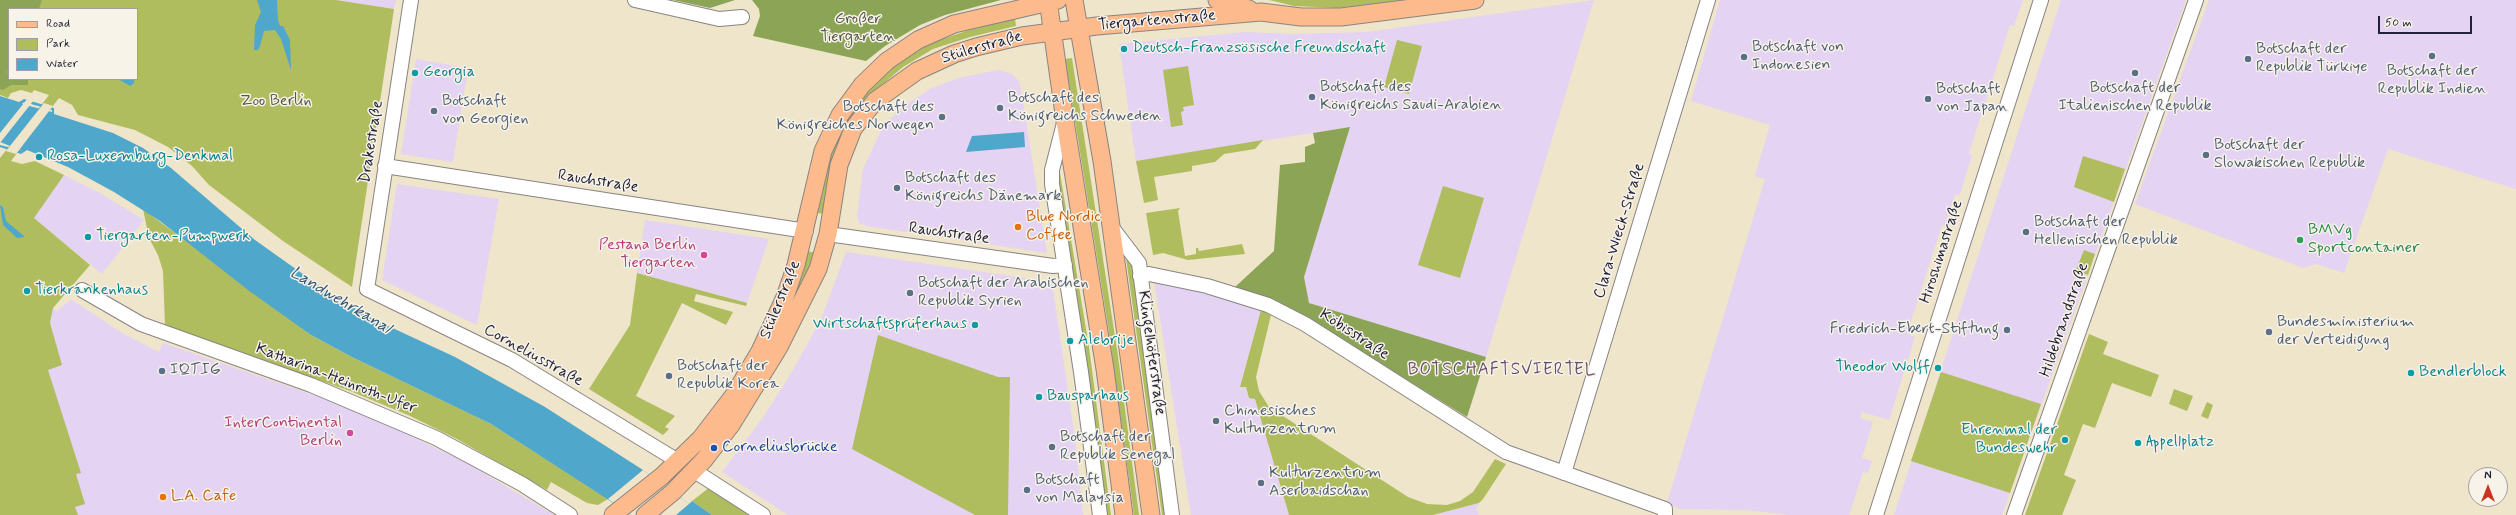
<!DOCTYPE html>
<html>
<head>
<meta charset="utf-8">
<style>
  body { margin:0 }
  #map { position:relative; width:2516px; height:515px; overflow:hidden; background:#efe5ca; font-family:Mynerve,sans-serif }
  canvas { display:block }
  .legend { position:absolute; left:8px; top:8px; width:130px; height:72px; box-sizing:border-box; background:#f7f3e8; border:1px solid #a29fa3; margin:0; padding:5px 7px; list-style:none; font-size:12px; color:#22223b }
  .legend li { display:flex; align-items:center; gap:8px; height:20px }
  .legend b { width:20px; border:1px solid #a29fa3 }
  .north { position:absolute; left:2468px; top:467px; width:40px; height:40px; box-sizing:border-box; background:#f7f3e8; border:1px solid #a29fa3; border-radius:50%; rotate:0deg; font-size:11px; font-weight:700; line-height:16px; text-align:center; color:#22223b }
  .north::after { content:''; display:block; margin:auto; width:14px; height:18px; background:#c8321e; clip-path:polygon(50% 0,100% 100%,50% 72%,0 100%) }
  .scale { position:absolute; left:2378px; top:16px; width:94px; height:18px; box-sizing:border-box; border:2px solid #22223b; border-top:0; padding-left:5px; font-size:12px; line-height:14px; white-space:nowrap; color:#22223b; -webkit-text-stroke:3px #f7f3e8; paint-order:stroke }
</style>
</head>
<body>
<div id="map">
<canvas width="2516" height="515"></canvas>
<ul class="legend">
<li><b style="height:5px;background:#fcba8d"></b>Road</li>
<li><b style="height:11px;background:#b0bd5f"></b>Park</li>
<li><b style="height:11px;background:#4fa7cc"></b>Water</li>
</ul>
<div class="north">N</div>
<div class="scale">50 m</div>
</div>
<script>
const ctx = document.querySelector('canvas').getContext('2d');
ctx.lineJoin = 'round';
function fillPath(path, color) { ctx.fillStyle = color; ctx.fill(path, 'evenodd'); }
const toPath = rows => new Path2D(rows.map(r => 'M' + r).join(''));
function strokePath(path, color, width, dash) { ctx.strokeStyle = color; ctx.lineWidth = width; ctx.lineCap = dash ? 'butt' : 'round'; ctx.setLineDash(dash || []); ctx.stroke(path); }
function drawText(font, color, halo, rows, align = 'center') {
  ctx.font = font + ' Mynerve,sans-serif'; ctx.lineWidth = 3; ctx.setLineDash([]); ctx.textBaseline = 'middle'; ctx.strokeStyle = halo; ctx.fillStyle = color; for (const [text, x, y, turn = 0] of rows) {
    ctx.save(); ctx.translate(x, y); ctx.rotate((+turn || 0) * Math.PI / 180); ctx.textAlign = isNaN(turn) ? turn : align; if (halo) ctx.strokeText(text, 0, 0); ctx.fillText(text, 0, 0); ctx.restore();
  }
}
const built = toPath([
  [336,0,396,0,394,9],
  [1594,0,1486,357,1309,303,1304,277,1350,127,1136,161,1119,44,1246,32,1292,34,1367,32],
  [1720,0,2023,0,2014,26,2010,25,1969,153,1972,155,1960,195,1955,194,1945,226,1942,225,1910,324,1907,334,1915,337,1889,420,1862,412,1860,418,1873,422,1862,458,1872,461,1868,473,1863,472,1849,515,1790,515,1746,510,1679,509,1667,503,1765,179,1755,176,1770,125,1691,101],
  [2061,0,2186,0,2002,515,1894,515],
  [2209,0,2516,0,2516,189,2388,149,2344,273,2316,264,2303,268,2135,204],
  [416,59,468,68,453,162,401,154],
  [998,70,1012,74,1018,80,1021,89,1047,253,866,226,859,223,857,215,863,169,884,124,907,104,932,88,959,78],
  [64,175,100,193,144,220,102,274,33,218],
  [397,184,499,199,477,325,382,280],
  [645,220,769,239,747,303,637,273],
  [846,252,1052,282,1075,439,1083,515,788,515,722,472,764,416,792,372,822,317],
  [1154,281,1213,294,1261,310,1240,386,1246,387,1255,399,1289,515,1191,515],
  [72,300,122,333,159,352,163,343,357,410,467,463,554,515,74,515,41,367,53,308,57,311,69,301],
  [1479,503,1476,509,1479,515,1433,515]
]);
const green = toPath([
  [0,0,336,0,394,9,352,287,283,241,209,185,192,166,168,147,135,130,78,115,72,105,59,98,11,161,22,164,35,161,64,175,34,218,90,265,53,308,50,323,62,365,48,370,81,473,76,474,85,504,75,507,78,515,0,515,0,158,49,95,34,90,32,93,21,90,11,93,8,98,0,95],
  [9,9,137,9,137,79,9,79],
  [1269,0,1404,0,1337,8,1294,6],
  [1015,18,1016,26,970,37,933,49,903,67,878,88,869,97,826,214,817,213,834,144,854,105,885,72,916,51,931,43,969,30],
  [1397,40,1422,46,1409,94,1384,87],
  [1072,58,1118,356,1139,515,1134,515,1108,326,1065,59],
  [1188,66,1194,105,1183,107,1184,111,1181,112,1183,125,1171,127,1163,70],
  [1263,140,1255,149,1224,154,1215,162,1192,166,1192,171,1154,177,1158,200,1144,203,1136,161],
  [2083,156,2125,169,2114,202,2074,187],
  [1059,167,1089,347,1111,515,1105,515,1057,183],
  [1443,186,1484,198,1460,278,1418,265],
  [1180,208,1178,211,1185,256,1196,254,1196,248,1198,248,1199,251,1242,244,1245,254,1188,260,1163,253,1153,255,1146,213],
  [143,209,311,335,352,357,491,424,608,499,598,505,587,503,551,482,547,490,455,438,408,415,350,391,165,326,163,271,158,255,149,238],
  [2084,250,2095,254,2088,275,2076,270],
  [807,251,816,253,809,277,775,331],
  [1125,251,1132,258,1167,515,1162,515],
  [637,273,747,303,746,306,696,294,694,301,733,312,726,325,682,303,636,396,675,416,665,427,669,429,663,435,589,389,630,325],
  [1261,310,1271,315,1256,377,1259,391,1269,407,1408,497,1427,504,1447,505,1460,501,1473,492,1495,459,1506,464,1483,499,1479,503,1433,515,1289,515,1255,399,1249,398,1246,387,1240,387],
  [2089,334,2108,342,2103,354,2159,375,2151,397,2112,383,2095,428,2083,424,2064,475,2076,480,2062,515,2025,515],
  [878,335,998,377,1010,377,1008,515,975,515,852,449],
  [1941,372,2041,404,2010,493,1911,461],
  [2174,389,2193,396,2187,411,2169,404],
  [2207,402,2213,405,2208,419,2201,416],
  [710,487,755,515,712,515,692,501]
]);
const forest = toPath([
  [0,0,42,0,39,9,9,9,9,71,6,72,9,73,9,79,28,79,28,85,11,85,3,90,0,89],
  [673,0,735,0,710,8],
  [752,0,1001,0,945,15,920,25,885,46,866,61,753,36,760,16,759,9],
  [1350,127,1304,277,1309,303,1486,357,1467,417,1293,310,1235,287,1274,251,1280,165,1305,162,1305,147,1315,143,1313,133]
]);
const water = toPath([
  [257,0,277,0,278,20,280,26,283,26,290,40,291,70,281,39,275,30,264,31,260,46,258,50,254,50,255,25,261,12],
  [118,79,134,79,134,83,130,86],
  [0,96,19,102,24,99,54,108,54,114,113,133,143,148,171,168,255,240,331,294,373,319,455,357,545,407,643,470,689,504,692,501,712,515,632,515,491,424,352,357,311,335,248,290,160,221,114,192,68,167,27,150,21,154,0,147,0,145,23,151,0,142],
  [24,102,52,110,52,112,22,104],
  [1024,132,1025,147,966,152,972,136],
  [0,205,3,207,6,221,25,237,17,238,3,225]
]);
const pier = toPath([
  [28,98,34,100,0,143,0,133],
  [44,103,53,106,16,154,6,151],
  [643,470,689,504,676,515,632,515,608,499]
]);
const minor = toPath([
  [411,0,367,289,512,360,678,461],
  [635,0,719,19,742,17],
  [1064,123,1052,170,1052,184,1081,372,1100,515],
  [385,166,806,231],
  [1110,225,1139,263,1172,515],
  [828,234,1053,266,1065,265],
  [1140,276,1149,274,1207,286,1268,305,1305,324,1506,452,1665,509,1665,515],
  [82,290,141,324,311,385,436,438,522,484,570,515],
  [693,470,763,515],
  [1564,473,1708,0],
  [1876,515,2041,0],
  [2014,515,2196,0]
]);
const major = toPath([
  [1048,0,1065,121,1105,369,1124,515],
  [1074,0,1102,161,1151,515],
  [1217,0,1249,9],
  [613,515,662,476,701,438,734,395,760,351,785,297,796,265,823,151,840,115,862,85,887,61,918,40,954,24,1058,0],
  [645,515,673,492,704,460,731,425,779,347,818,269,828,234,839,165,853,129,875,101,917,71,954,54,976,47,1022,36,1097,26,1261,12,1301,17,1341,17,1475,0]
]);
const markers = [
  [1124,49,4,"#0f9aa8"],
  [2432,56,4,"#5c6f8a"],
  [1744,57,4,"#5c6f8a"],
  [2248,59,4,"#5c6f8a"],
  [415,73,4,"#0f9aa8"],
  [2135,73,4,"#5c6f8a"],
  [1312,97,4,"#5c6f8a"],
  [1928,99,4,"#5c6f8a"],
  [1000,108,4,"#5c6f8a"],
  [434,111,4,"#5c6f8a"],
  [942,117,4,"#5c6f8a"],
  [2206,155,4,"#5c6f8a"],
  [39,157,4,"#0f9aa8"],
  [897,188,4,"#5c6f8a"],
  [1018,227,4,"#e8710a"],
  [2026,232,4,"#5c6f8a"],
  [88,237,4,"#0f9aa8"],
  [2300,240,4,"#2e9e5b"],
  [704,255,4,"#d1479c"],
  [27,291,4,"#0f9aa8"],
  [910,293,4,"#5c6f8a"],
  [975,325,4,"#0f9aa8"],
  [2007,330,4,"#5c6f8a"],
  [2269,332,4,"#5c6f8a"],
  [1070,341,4,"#0f9aa8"],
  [1938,368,4,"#0f9aa8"],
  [162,371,4,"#5c6f8a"],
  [2411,373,4,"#0f9aa8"],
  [669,376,4,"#5c6f8a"],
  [1039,397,4,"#0f9aa8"],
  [1216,421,4,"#5c6f8a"],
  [350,433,4,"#d1479c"],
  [2065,440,4,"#0f9aa8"],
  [2138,443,4,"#0f9aa8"],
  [1052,447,4,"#5c6f8a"],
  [714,448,4,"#1a4fb4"],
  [1261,483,4,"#5c6f8a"],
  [1027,490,4,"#5c6f8a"],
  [163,497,4,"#e8710a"]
];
const parkNames = [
  ["Großer",858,20],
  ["Tiergarten",858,38],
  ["Zoo Berlin",276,102]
];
const streetNames = [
  ["Tiergartenstraße",1157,21,-5],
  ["Stülerstraße",982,48,-16],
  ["Drakestraße",372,142,-81],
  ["Rauchstraße",598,182,9],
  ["Clara-Wieck-Straße",1620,231,-73],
  ["Rauchstraße",949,234,8],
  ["Hiroshimastraße",1942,252,-72],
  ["Stülerstraße",781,300,-68],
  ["Hildebrandstraße",2065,320,-71],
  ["Köbisstraße",1354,335,33],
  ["Klingelhöferstraße",1151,353,82],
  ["Corneliusstraße",533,356,29],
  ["Katharina-Heinroth-Ufer",336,379,21]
];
const serviceNames = [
  ["Botschaft von",1752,48],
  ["Indonesien",1752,66],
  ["Botschaft der",2256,50],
  ["Republik Türkiye",2256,68],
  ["Botschaft der",2432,72,"center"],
  ["Republik Indien",2432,90,"center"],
  ["Botschaft des",1320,88],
  ["Königreichs Saudi-Arabien",1320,106],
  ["Botschaft der",2135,89,"center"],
  ["Italienischen Republik",2135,107,"center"],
  ["Botschaft",1936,90],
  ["von Japan",1936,108],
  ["Botschaft des",1008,99],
  ["Königreichs Schweden",1008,117],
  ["Botschaft",442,102],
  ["von Georgien",442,120],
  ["Botschaft des",934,108,"right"],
  ["Königreiches Norwegen",934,126,"right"],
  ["Botschaft der",2214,146],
  ["Slowakischen Republik",2214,164],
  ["Botschaft des",905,179],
  ["Königreichs Dänemark",905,197],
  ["Botschaft der",2034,223],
  ["Hellenischen Republik",2034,241],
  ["Botschaft der Arabischen",918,284],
  ["Republik Syrien",918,302],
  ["Bundesministerium",2277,323],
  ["der Verteidigung",2277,341],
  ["Friedrich-Ebert-Stiftung",1999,330,"right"],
  ["Botschaft der",677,367],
  ["Republik Korea",677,385],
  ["IQTIG",170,371],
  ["Chinesisches",1224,412],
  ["Kulturzentrum",1224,430],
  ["Botschaft der",1060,438],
  ["Republik Senegal",1060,456],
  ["Kulturzentrum",1269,474],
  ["Aserbaidschan",1269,492],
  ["Botschaft",1035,481],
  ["von Malaysia",1035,499]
];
const cultureNames = [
  ["Deutsch-Franzsösische Freundschaft",1132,49],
  ["Georgia",423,73],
  ["Rosa-Luxemburg-Denkmal",47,157],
  ["Tiergarten-Pumpwerk",96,237],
  ["Tierkrankenhaus",35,291],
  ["Wirtschaftsprüferhaus",967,325,"right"],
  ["Alebrije",1078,341],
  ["Theodor Wolff",1930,368,"right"],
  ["Bendlerblock",2419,373],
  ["Bausparhaus",1047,397],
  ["Ehrenmal der",2057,431,"right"],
  ["Bundeswehr",2057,449,"right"],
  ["Appellplatz",2146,443]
];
const foodNames = [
  ["Blue Nordic",1026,218],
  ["Coffee",1026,236],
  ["L.A. Cafe",171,497]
];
const leisureNames = [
  ["BMVg",2308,231],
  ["Sportcontainer",2308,249]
];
const hotelNames = [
  ["Pestana Berlin",696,246],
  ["Tiergarten",696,264],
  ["InterContinental",342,424],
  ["Berlin",342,442]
];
const transitNames = [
  ["Corneliusbrücke",722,448]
];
const waterNames = [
  ["Landwehrkanal",340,301,31]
];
const neighbourhoodNames = [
  ["BOTSCHAFTSVIERTEL",1502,370]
];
fillPath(built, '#e4d3f2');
fillPath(green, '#b0bd5f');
fillPath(forest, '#8ca456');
fillPath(water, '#4fa7cc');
fillPath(pier, '#efe5ca');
strokePath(minor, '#888482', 16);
strokePath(major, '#888482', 19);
strokePath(minor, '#fff', 14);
strokePath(major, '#fcba8d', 17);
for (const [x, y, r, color] of markers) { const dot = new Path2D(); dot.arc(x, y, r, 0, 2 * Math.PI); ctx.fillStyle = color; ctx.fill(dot); strokePath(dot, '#f7f3e8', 1.5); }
drawText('16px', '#545848', '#f7f3e8', parkNames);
drawText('16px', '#22223b', '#f7f3e8', streetNames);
drawText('16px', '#4e5e75', '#f7f3e8', serviceNames, 'left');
drawText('16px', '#0d838f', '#f7f3e8', cultureNames, 'left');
drawText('16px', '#c56008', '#f7f3e8', foodNames, 'left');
drawText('16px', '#27864d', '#f7f3e8', leisureNames, 'left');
drawText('16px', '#b23c85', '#f7f3e8', hotelNames, 'right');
drawText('16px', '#164399', '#f7f3e8', transitNames, 'left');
drawText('italic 17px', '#345775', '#f7f3e8', waterNames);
ctx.letterSpacing = '1px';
drawText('17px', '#674d6c', '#f7f3e8', neighbourhoodNames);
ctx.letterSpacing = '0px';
</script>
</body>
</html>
